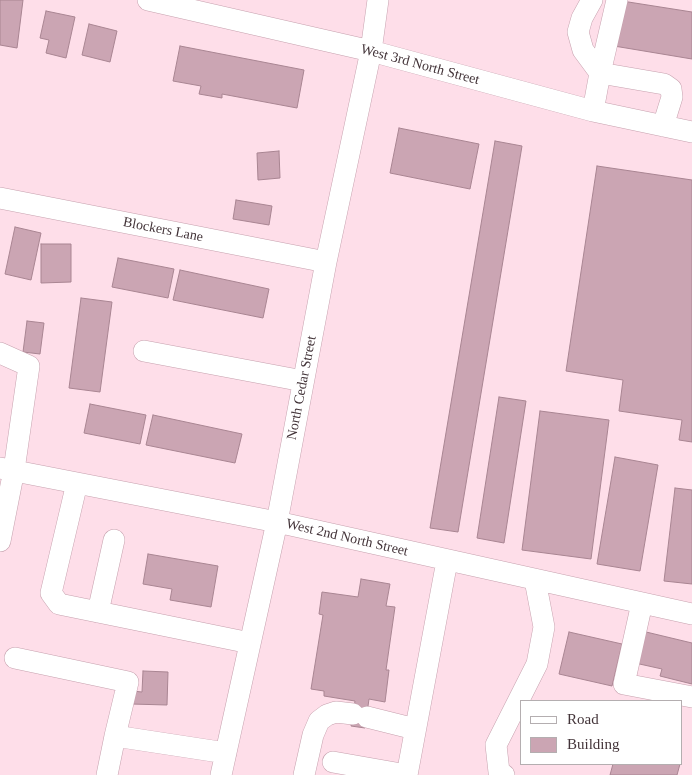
<!DOCTYPE html>
<html>
<head>
<meta charset="utf-8">
<style>
  body { margin:0 }
  #map { position:relative; width:692px; height:775px; overflow:hidden; background:#fedee9; font-family:Georgia,serif }
  canvas { display:block }
  .legend { position:absolute; left:520px; top:700px; width:162px; height:65px; box-sizing:border-box; background:#fff; border:1px solid #b4aeb0; margin:0; padding:6px 9px; list-style:none; font-size:15px; color:#433439 }
  .legend li { display:flex; align-items:center; gap:10px; height:25px }
  .legend b { width:25px; border:1px solid #b4aeb0 }
</style>
</head>
<body>
<div id="map">
<canvas width="692" height="775"></canvas>
<ul class="legend">
<li><b style="height:6px;background:#fff"></b>Road</li>
<li><b style="height:14px;background:#cba5b3"></b>Building</li>
</ul>
</div>
<script>
const ctx = document.querySelector('canvas').getContext('2d');
ctx.lineJoin = 'round';
function fillPath(path, color) { ctx.fillStyle = color; ctx.fill(path, 'evenodd'); }
const toPath = rows => new Path2D(rows.map(r => 'M' + r).join(''));
function strokePath(path, color, width, dash) { ctx.strokeStyle = color; ctx.lineWidth = width; ctx.lineCap = dash ? 'butt' : 'round'; ctx.setLineDash(dash || []); ctx.stroke(path); }
function drawText(font, color, halo, rows, align = 'center') {
  ctx.font = font + ' Georgia,serif'; ctx.lineWidth = 4; ctx.setLineDash([]); ctx.textBaseline = 'middle'; ctx.strokeStyle = halo; ctx.fillStyle = color; for (const [text, x, y, turn = 0] of rows) {
    ctx.save(); ctx.translate(x, y); ctx.rotate((+turn || 0) * Math.PI / 180); ctx.textAlign = isNaN(turn) ? turn : align; if (halo) ctx.strokeText(text, 0, 0); ctx.fillText(text, 0, 0); ctx.restore();
  }
}
const building = toPath([
  [0,0,23,0,17,48,0,45,0,0],
  [622,1,692,12,692,59,614,46,622,1],
  [46,11,75,17,66,58,46,53,49,40,40,38,46,11],
  [89,24,117,31,110,62,82,55,89,24],
  [180,46,304,70,297,108,222,94,222,98,199,94,201,86,173,81,180,46],
  [399,128,479,144,470,189,390,173,399,128],
  [495,141,522,146,458,532,430,528,495,141],
  [279,151,280,178,258,180,257,153,279,151],
  [597,166,692,180,692,442,679,440,682,420,619,411,623,380,566,371,597,166],
  [236,200,272,206,269,225,233,219,236,200],
  [15,227,41,233,31,280,5,274,15,227],
  [41,244,71,244,71,282,41,283,41,244],
  [118,258,174,269,168,298,112,287,118,258],
  [180,270,269,289,263,318,173,300,180,270],
  [81,298,112,302,100,392,69,388,81,298],
  [27,321,44,323,40,354,23,352,27,321],
  [499,397,526,401,504,543,477,538,499,397],
  [90,404,146,415,140,444,84,433,90,404],
  [540,411,609,420,591,559,522,550,540,411],
  [153,415,242,434,235,463,146,445,153,415],
  [615,457,658,465,640,571,597,564,615,457],
  [675,488,692,490,692,584,664,581,675,488],
  [148,554,218,566,211,607,170,600,172,589,143,584,148,554],
  [361,579,390,584,386,606,395,607,386,670,389,670,385,702,369,699,365,728,351,726,355,701,324,696,324,691,311,689,323,615,319,614,322,592,358,597,361,579],
  [642,631,692,643,692,684,660,676,662,669,635,663,642,631],
  [569,632,622,644,612,686,559,674,569,632],
  [143,671,168,672,167,705,131,704,132,691,142,692,143,671],
  [613,764,680,764,677,775,610,775,613,764]
]);
const minor = toPath([
  [148,0,371,51,593,111,692,132],
  [592,0,582,18,578,32,583,50,600,73],
  [600,73,617,0],
  [593,111,600,73,664,84,671,89,672,97,663,126],
  [0,198,326,262],
  [144,351,303,381],
  [0,353,29,366,14,470,0,541],
  [0,468,277,522,692,614],
  [77,483,51,593,59,604,250,643],
  [642,603,624,684,692,697],
  [98,612,114,540],
  [15,658,128,682,115,736],
  [367,717,415,729],
  [333,762,407,775],
  [107,775,115,736,226,753],
  [221,775,277,522,326,262,371,51,378,0],
  [304,775,313,735,319,721,327,715,336,712,353,714],
  [407,775,447,561],
  [504,775,499,772,496,745,537,664,544,627,535,580]
]);
const streetNames = [
  ["West 3rd North Street",420,65,15],
  ["Blockers Lane",163,230,11],
  ["North Cedar Street",302,388,-79],
  ["West 2nd North Street",347,538,13]
];
fillPath(building, '#cba5b3');
strokePath(building, '#a98592', 1);
strokePath(minor, '#c6a1ae', 22);
strokePath(minor, '#fff', 21);
drawText('14px', '#433439', '#fff', streetNames);
</script>
</body>
</html>
